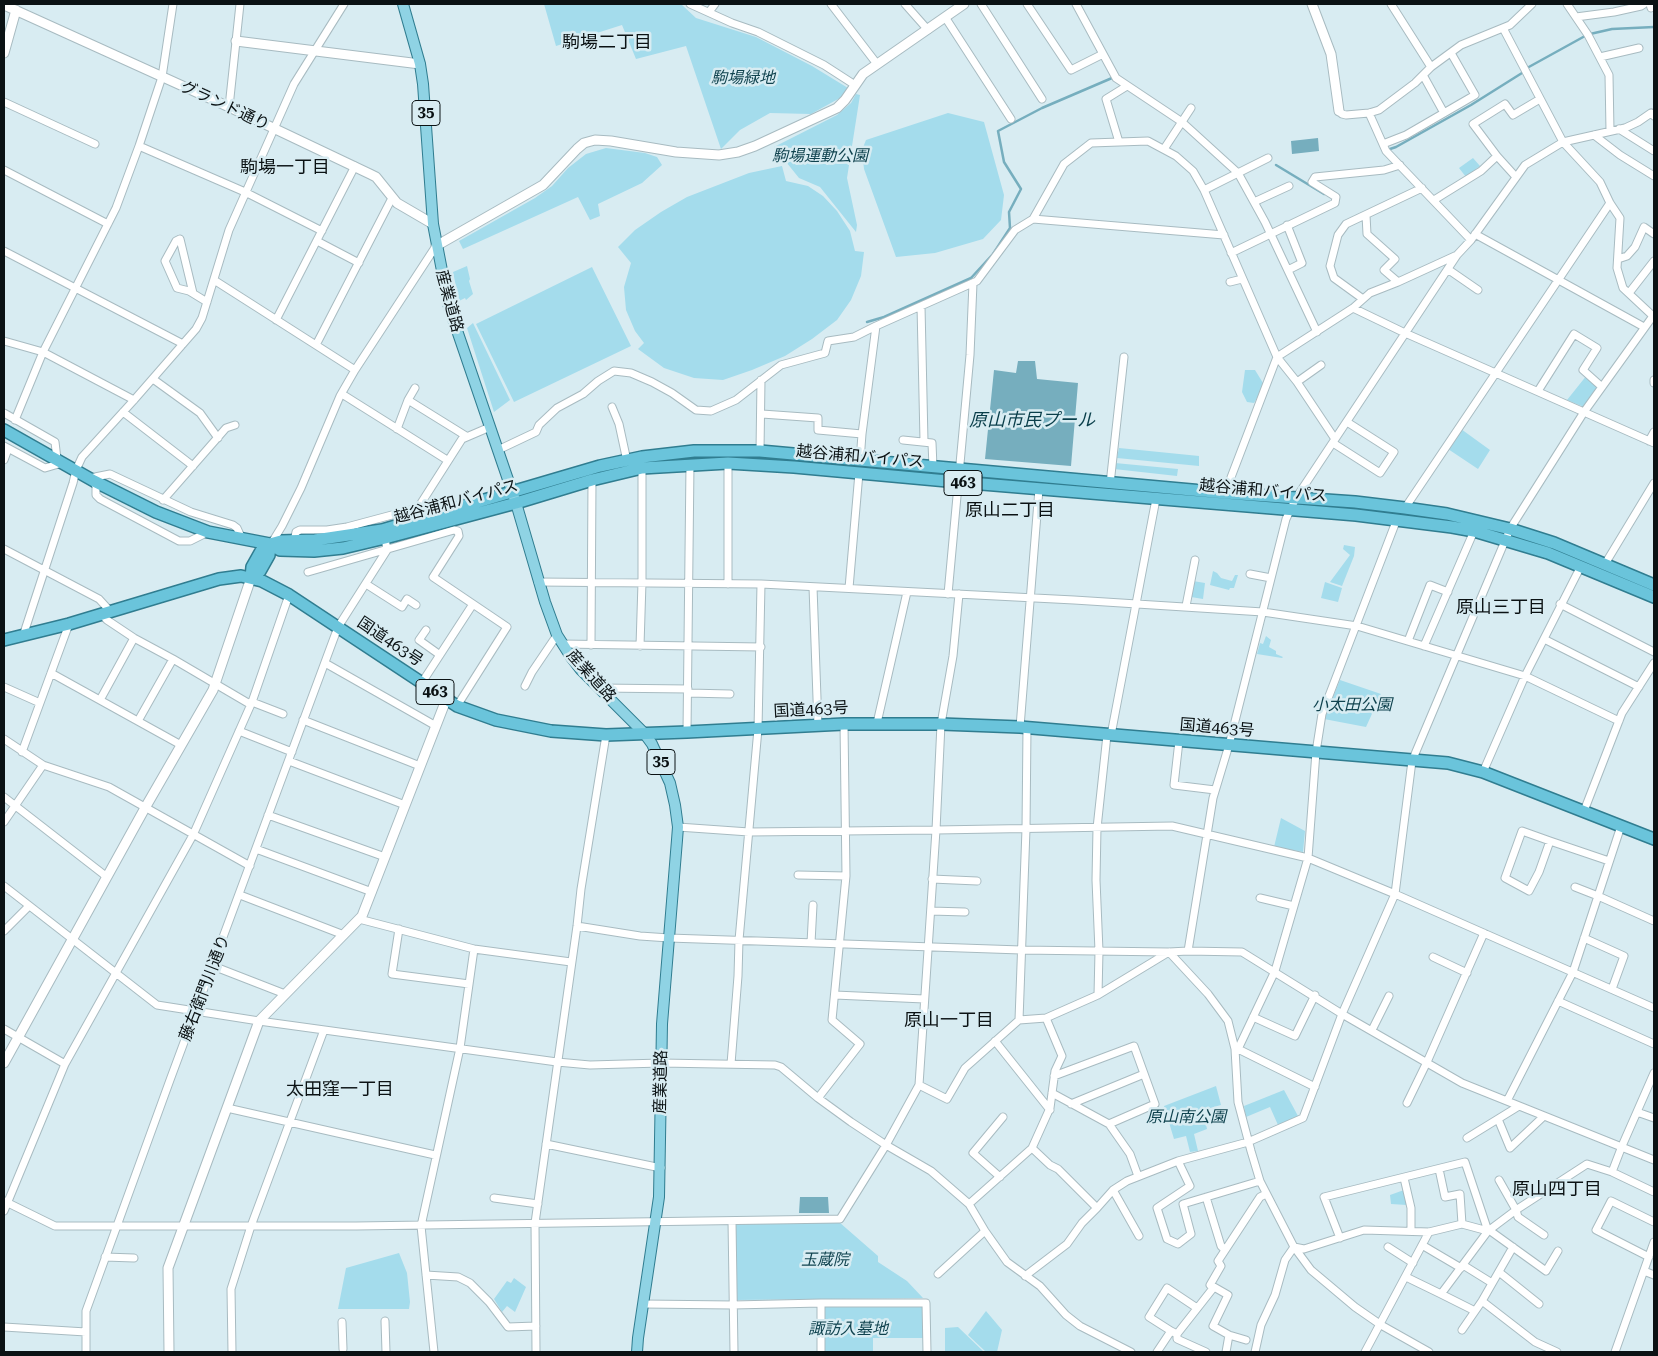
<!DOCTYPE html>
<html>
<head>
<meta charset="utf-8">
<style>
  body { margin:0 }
  #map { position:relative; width:1658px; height:1356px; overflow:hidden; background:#d8ecf2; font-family:"Roboto Serif",serif }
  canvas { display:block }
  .frame { position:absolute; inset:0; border:5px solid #0b1214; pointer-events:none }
</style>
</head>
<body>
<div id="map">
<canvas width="1658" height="1356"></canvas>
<div class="frame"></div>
</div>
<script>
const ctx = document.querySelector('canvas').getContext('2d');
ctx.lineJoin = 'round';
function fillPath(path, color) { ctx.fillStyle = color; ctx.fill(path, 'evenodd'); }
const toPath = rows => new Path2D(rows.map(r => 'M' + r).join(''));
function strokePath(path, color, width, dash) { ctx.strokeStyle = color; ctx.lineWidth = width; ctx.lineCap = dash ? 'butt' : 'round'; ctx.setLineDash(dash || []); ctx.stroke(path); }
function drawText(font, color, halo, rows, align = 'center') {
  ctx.font = font + ' "Roboto Serif","Noto Sans JP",serif'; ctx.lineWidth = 5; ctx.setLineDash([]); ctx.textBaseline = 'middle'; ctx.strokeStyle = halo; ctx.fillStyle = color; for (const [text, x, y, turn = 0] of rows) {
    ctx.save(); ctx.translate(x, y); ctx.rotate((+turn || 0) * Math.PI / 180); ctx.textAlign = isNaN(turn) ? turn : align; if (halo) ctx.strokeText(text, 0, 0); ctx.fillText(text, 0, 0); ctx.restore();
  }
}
const green = toPath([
  [544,4,681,4,696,18,756,37,812,66,848,88,840,98,811,114,770,113,740,130,721,149,686,46,636,59,622,25,556,46],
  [856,94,860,95,847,178,857,225,856,232,820,187,799,178,774,147,837,115,851,103],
  [948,113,984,122,1004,195,1001,220,983,239,935,253,896,257,864,169,862,150,866,140],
  [606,148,645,153,657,157,662,165,642,183,598,204,600,216,590,220,578,197,463,249,459,241,535,198,552,186,568,168,586,154],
  [1473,158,1480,166,1466,177,1459,168],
  [782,166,786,181,808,186,823,196,837,211,850,231,855,251,864,252,861,276,851,300,837,320,812,339,785,356,752,370,723,380,694,378,664,368,638,349,644,343,635,331,626,310,624,287,631,263,618,247,635,230,661,212,687,197,749,173],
  [467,266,470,279,469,281,473,294,466,300,465,298,459,301,453,272],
  [592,267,631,346,514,402,476,324],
  [473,323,510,400,494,412,467,328],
  [1245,370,1255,370,1263,383,1264,386,1254,403,1247,402,1242,392],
  [1587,375,1599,386,1584,407,1567,400],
  [1461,429,1490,450,1478,469,1448,449],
  [1119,448,1199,456,1199,466,1117,458],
  [1115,463,1178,469,1177,476,1114,469],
  [1344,545,1355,547,1354,556,1342,586,1330,582,1350,555,1343,549],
  [1213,571,1217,573,1221,578,1232,581,1235,575,1238,575,1234,588,1230,588,1229,590,1210,585],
  [1193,581,1205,583,1203,599,1191,597],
  [1325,582,1342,588,1338,602,1321,598],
  [1266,636,1271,640,1269,647,1276,651,1276,654,1283,657,1282,658,1257,654,1260,643,1263,644],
  [1340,680,1381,694,1366,727,1324,719],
  [1281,818,1305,831,1303,852,1274,847],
  [1216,1086,1221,1105,1203,1110,1207,1129,1194,1134,1198,1151,1190,1152,1186,1136,1174,1139,1164,1106],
  [1284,1090,1298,1116,1278,1125,1270,1107,1246,1117,1244,1106],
  [1404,1190,1407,1205,1391,1204,1390,1195],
  [839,1222,878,1256,878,1262,907,1281,923,1298,736,1300,734,1224],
  [399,1253,407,1273,410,1302,409,1309,338,1309,346,1268],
  [514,1278,526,1287,515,1312,507,1306,502,1312,494,1299,507,1281,511,1283],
  [824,1305,923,1306,924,1338,873,1338,873,1352,824,1352],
  [986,1311,1002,1330,997,1352,986,1352,968,1335],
  [958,1327,984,1352,930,1352,930,1351,945,1351,945,1328]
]);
const water = toPath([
  [1318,138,1319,151,1292,154,1291,141],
  [1018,361,1035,361,1037,379,1078,383,1071,466,985,459,994,370,1016,373],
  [800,1197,828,1197,829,1213,799,1213]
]);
const stream = toPath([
  [1590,34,1612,29,1654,27],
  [1527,68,1585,36],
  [1390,149,1396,147,1471,105,1522,73],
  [1276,165,1324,194],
  [867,322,884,317,971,278,993,254,1010,228,1009,212,1021,189,1004,162,998,131,1042,108,1112,78]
]);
const minor = toPath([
  [690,4,732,23,758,32,824,65,855,85],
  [831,4,877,64],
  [905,4,928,30],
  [981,4,1042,99],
  [1027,4,1071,70,1103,54],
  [1076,4,1116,78,1182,122,1238,173,1265,222,1317,332],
  [1391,4,1431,67],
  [1567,4,1588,35,1609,75,1610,131],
  [1650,4,1651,8],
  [709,12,715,4],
  [945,17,1011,119],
  [1576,17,1614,12,1641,6,1644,4],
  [1503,28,1563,142,1600,182,1610,203,1620,218,1617,268,1623,288,1654,317],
  [1600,57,1639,48],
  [1423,75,1444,113],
  [4,102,95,144],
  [229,107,240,4],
  [1339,111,1342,114,1346,115,1369,113,1379,110,1415,83,1431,67,1461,45,1510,25,1532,4],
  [1369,113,1386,151,1471,240],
  [1619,129,1654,151],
  [1594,135,1620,155,1654,176],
  [1119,142,1106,99,1127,86],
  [1383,144,1406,135,1475,95,1451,53],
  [139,146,245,192,322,231],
  [1164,149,1191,108],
  [1497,156,1473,124,1505,104,1513,115,1540,99],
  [4,170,108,224],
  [1204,190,1268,158],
  [1434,200,1481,171,1497,156,1516,177],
  [1254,202,1289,186],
  [1366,215,1367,234,1395,259,1384,270,1398,282],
  [1033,219,1224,235],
  [1287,225,1302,263,1288,270],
  [1475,234,1644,327],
  [317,241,359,263],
  [4,251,183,344],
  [1231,253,1335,203,1336,197,1312,182,1315,177,1384,170,1400,165],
  [1618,259,1627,256,1635,247,1644,227,1654,234],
  [1449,270,1478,290],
  [214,280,355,370],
  [1230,282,1242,279],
  [193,293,180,239,176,241,165,261,177,288,189,291,207,302],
  [1629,293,1654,261],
  [1363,299,1334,278,1330,266,1338,235,1346,224,1422,188],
  [921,306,924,441],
  [1353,308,1370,293,1398,282,1457,255],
  [276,320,355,166],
  [4,341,43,352,134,400],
  [316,345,392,198],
  [153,379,200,413,218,438],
  [1654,380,1654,383],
  [1297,382,1321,365],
  [1538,391,1574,334,1597,348,1583,370,1602,387],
  [342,394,447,460],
  [408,400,466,436],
  [612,407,619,424,627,461],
  [123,412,193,466],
  [4,413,55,442,57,459],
  [762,414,818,418,818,430,862,434],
  [15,420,43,352,116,208,139,146,162,77,173,4],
  [397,429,408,400,415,388],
  [903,440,932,443,933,467],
  [1649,441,1654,432],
  [1333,443,1380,473,1394,452,1347,422],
  [4,446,45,468,62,463],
  [498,450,536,432,539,425,557,408,583,394,598,381,614,371,631,373,652,382,672,393,696,410,711,411,736,400,781,365,825,353,828,341,854,337,876,326],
  [760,451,761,380],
  [4,460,8,449],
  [860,461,862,434,876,326,977,281,1015,230,1033,219,1064,164,1091,143,1148,141,1176,156,1193,171,1204,190,1277,357,1297,382,1335,439],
  [728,463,728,584],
  [90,478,110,474,191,512,233,525,237,528,242,539],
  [94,481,96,487,96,495,100,499,179,541,190,541,208,532],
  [1110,484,1124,357],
  [1225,493,1277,357,1353,308,1405,333,1654,443],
  [163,500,226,428,235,425],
  [1405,508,1610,203],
  [294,541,296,532,300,530,327,530,347,527,418,508,462,439,490,427],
  [271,544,282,526,301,488,340,396,355,370,436,246],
  [4,549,99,599,110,611],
  [1605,564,1654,483],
  [308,572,454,530,458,531,459,536,433,577,507,627,457,706],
  [1250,574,1271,578],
  [538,582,761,584,1074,600,1263,612,1357,626,1525,676,1619,721],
  [366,584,402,607,407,599,416,605],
  [813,587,818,726],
  [849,588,859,473],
  [948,594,970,355,973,283],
  [959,594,953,656,941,724,936,830,1172,826,1308,858,1395,894,1654,1008],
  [1560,604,1654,652],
  [1186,606,1195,560],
  [101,614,107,620,134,638,173,659,248,703,252,702,283,714],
  [426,630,419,640,440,655],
  [23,636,73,483,76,470,82,457,134,400,196,329,202,318,229,230,294,84,344,4],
  [1544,639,1639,687],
  [1408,641,1430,585,1448,592],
  [562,644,761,647],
  [591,645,592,480],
  [640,646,642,582,642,468],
  [1424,646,1474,531],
  [325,663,436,726],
  [51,673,181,745],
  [421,684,473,604],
  [525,686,532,672,557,635],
  [4,687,40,703],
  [600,688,688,689],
  [688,693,730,694],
  [100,700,134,638],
  [303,720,420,766],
  [138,721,173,659],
  [877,723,907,592],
  [1020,727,1039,489],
  [239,731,292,752],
  [687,732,690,464],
  [1111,735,1156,499],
  [4,739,43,765,109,787,250,866],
  [1179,741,1174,785,1215,790],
  [22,752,69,624],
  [289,761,405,805],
  [1483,772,1525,676,1581,566],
  [4,797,107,877],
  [1584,811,1622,713,1654,663],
  [268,815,385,857],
  [4,822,43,765],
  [1550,841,1539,872,1529,891,1505,878,1522,831,1550,841,1609,861],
  [256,849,372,892],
  [798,875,846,876],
  [932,879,977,881],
  [4,886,157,1005,259,1021,557,1062,590,1065,661,1063,775,1065,781,1067,818,1098,851,1122,886,1145,931,1171,969,1204,985,1231,1007,1262,1040,1286,1066,1315,1080,1326,1131,1352],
  [1575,887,1598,896,1654,921],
  [240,895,344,935],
  [1260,898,1294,906],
  [931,911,965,912],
  [359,919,474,949,571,962],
  [577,926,640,936,669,938,1021,950,1169,952],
  [399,929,392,974,469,984],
  [4,931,29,906],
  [1584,938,1624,956,1612,989],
  [811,943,813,905],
  [1188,951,1242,952,1342,1014,1462,1083,1654,1160],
  [1433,957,1467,973],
  [213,966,285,994],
  [835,995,924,999],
  [1098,995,1099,951,1096,880,1097,828,1107,735],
  [1558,1001,1654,1044],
  [1253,1017,1295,1036,1315,995],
  [1019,1020,1046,1018,1098,995,1169,952],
  [4,1029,65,1064],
  [1372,1030,1389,996],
  [995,1041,1050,1110],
  [1235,1049,1238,1049,1275,971,1308,858,1316,752,1322,714,1397,519],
  [1238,1049,1315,1087],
  [731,1064,738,976,739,940,758,729,761,584],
  [1054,1076,1134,1046,1155,1104,1109,1124],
  [919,1085,947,1099,965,1068,1019,1020,1026,829,1027,728],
  [1052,1093,1109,1124,1130,1154,1138,1176],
  [818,1098,860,1044,832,1020,846,876,844,724],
  [1507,1101,1573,972,1621,826],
  [1407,1103,1427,1062,1484,933],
  [1071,1104,1144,1074],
  [227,1108,435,1155],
  [1637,1112,1654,1118],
  [1498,1119,1510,1148,1544,1116],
  [1467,1138,1519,1106],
  [546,1144,661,1168],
  [1032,1148,1050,1165,1058,1169,1097,1208],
  [1178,1161,1190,1186,1157,1208,1167,1239,1178,1244,1191,1234,1183,1204,1260,1181],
  [1439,1169,1445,1197,1460,1194,1462,1224],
  [1612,1172,1654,1192],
  [1000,1177,973,1153,1003,1117],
  [1404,1178,1411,1208,1411,1231],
  [1499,1180,1516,1210,1518,1217,1544,1235],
  [1113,1190,1139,1236],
  [1206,1197,1221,1246,1225,1250],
  [494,1198,538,1204],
  [4,1201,55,1226,356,1226,840,1219,886,1145,919,1085,936,830,749,832,678,827],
  [969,1204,1032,1148,1050,1108,1055,1071,1062,1056,1046,1018],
  [4,1211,65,1064,193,835,252,702,289,595],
  [732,1221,734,1352],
  [1489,1230,1546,1271,1558,1251],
  [1340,1238,1324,1197,1465,1162,1488,1231,1441,1294,1406,1277],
  [1422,1245,1461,1268],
  [1388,1247,1413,1263],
  [105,1257,134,1258],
  [1649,1257,1596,1230,1611,1201,1654,1222],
  [1463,1265,1492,1283],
  [1644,1271,1654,1275],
  [1499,1272,1539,1304],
  [938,1274,985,1231],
  [426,1275,458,1277,470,1283,489,1302,508,1327,536,1326],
  [1025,1276,1067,1244,1082,1223,1097,1208,1113,1190,1127,1181,1178,1161,1248,1142,1303,1118,1342,1014,1395,894,1412,761,1510,529,1584,412,1653,316],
  [1213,1288,1210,1285,1221,1266,1218,1261,1260,1197,1266,1194],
  [1441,1294,1475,1311],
  [1482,1301,1535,1342,1557,1352],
  [821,1303,821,1352],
  [643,1304,733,1305,821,1303,926,1303,927,1352],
  [385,1321,386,1352],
  [342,1322,343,1349],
  [4,1327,86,1332],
  [1462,1330,1482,1301,1513,1247],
  [1171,1331,1149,1317,1167,1288,1197,1308],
  [1177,1334,1177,1339,1206,1352],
  [86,1352,86,1311,170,1080,338,627,387,550,385,538],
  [232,1352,231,1289,251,1226,324,1030],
  [434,1352,421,1226,460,1048,474,949],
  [536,1352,535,1223,577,926,581,889,606,735],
  [1157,1352,1171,1331,1177,1334,1214,1287,1228,1295,1213,1326,1229,1335,1246,1340],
  [1226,1352,1229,1335],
  [1255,1352,1261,1325,1275,1295,1285,1260,1294,1247,1304,1249,1364,1230,1429,1232,1462,1224,1488,1231,1516,1210,1587,1164,1612,1172,1622,1146,1654,1073],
  [1365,1352,1429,1232],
  [1429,1352,1381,1325,1355,1307,1311,1270,1294,1247,1260,1181,1251,1151,1238,1102,1235,1049,1228,1021,1208,994,1169,952,1188,951,1213,798,1229,745,1286,519,1296,498,1457,255,1471,240,1525,165,1563,142,1625,128,1638,122,1651,113,1654,116],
  [1615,1352,1654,1242]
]);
const tertiary = toPath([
  [1312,4,1331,54,1339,111],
  [4,5,229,107,370,174,376,177,397,203,433,224],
  [236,41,420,64],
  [4,53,16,10],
  [436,246,543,185,577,149,584,143,595,140,611,141,676,152,719,155,738,152,755,146,837,108,845,100,863,74,964,4],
  [4,1063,145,808,213,690,251,578],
  [169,1352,168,1268,259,1021,362,916,446,700]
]);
const primary = toPath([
  [403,4,420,64,423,84,433,224,449,307,516,503,545,602,557,635,571,657,581,670,644,733,652,744,670,783,675,805,678,827,677,840,662,1024,659,1197,638,1338,637,1352]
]);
const trunk = toPath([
  [4,430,94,481,156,512,208,532,270,544,280,550,314,551,343,548,385,538,516,503,592,480,642,468,728,463,794,467,958,482,1356,515,1452,527,1474,531,1548,553,1654,597],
  [251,578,252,567,261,551,270,544,281,541,315,540,382,530,600,466,642,457,694,451,760,451,1225,493,1355,502,1405,508,1447,514,1510,529,1554,543,1654,585],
  [251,578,260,571,269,555,270,544],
  [4,640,69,624,219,579,241,576,262,581,289,595,457,706,496,720,551,731,606,735,687,732,844,724,941,724,1020,727,1448,763,1483,772,1654,839]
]);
const shields = [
  [426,113,28],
  [963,483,38],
  [435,692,38],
  [661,762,28]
];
const shieldNames = [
  ["35",426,113],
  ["463",963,483],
  ["463",435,692],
  ["35",661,762]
];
const parkNames = [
  ["駒場緑地",743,78],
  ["駒場運動公園",820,156],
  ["小太田公園",1352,705],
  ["原山南公園",1186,1117],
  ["玉蔵院",825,1260],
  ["諏訪入墓地",848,1329]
];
const streetNames = [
  ["グランド通り",225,106,25],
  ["産業道路",449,301,75],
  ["越谷浦和バイパス",860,457,5],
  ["越谷浦和バイパス",1263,491,5],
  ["越谷浦和バイパス",456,502,-15],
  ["国道463号",390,642,34],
  ["産業道路",591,676,48],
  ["国道463号",811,710,-3],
  ["国道463号",1217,728,5],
  ["藤右衛門川通り",205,988,-69],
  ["産業道路",661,1082,-89]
];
const neighbourhoodNames = [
  ["駒場二丁目",607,43],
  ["駒場一丁目",285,168],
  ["原山二丁目",1010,511],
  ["原山三丁目",1501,608],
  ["原山一丁目",949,1021],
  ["太田窪一丁目",340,1090],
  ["原山四丁目",1557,1190]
];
const waterNames = [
  ["原山市民プール",1032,421]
];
fillPath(green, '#a4dcec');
fillPath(water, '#76aebe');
strokePath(stream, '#76aebe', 2.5);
strokePath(minor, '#a8bbc1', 9);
strokePath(tertiary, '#a8bbc1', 11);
strokePath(primary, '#307d90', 12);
strokePath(trunk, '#307d90', 14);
strokePath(minor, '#fff', 7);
strokePath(tertiary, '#fff', 9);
strokePath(primary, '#8fd3e4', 10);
strokePath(trunk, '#6ac4db', 11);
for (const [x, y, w] of shields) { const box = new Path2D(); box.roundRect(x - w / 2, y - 12.5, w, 25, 4); ctx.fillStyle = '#d8ecf2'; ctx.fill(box); strokePath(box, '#0b1214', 1); }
drawText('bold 15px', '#0b1214', null, shieldNames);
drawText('italic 16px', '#10434f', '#d8ecf2', parkNames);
drawText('16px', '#0b1214', '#d8ecf2', streetNames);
drawText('18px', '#0b1214', '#d8ecf2', neighbourhoodNames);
drawText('italic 18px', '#093e4a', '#d8ecf2', waterNames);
</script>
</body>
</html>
